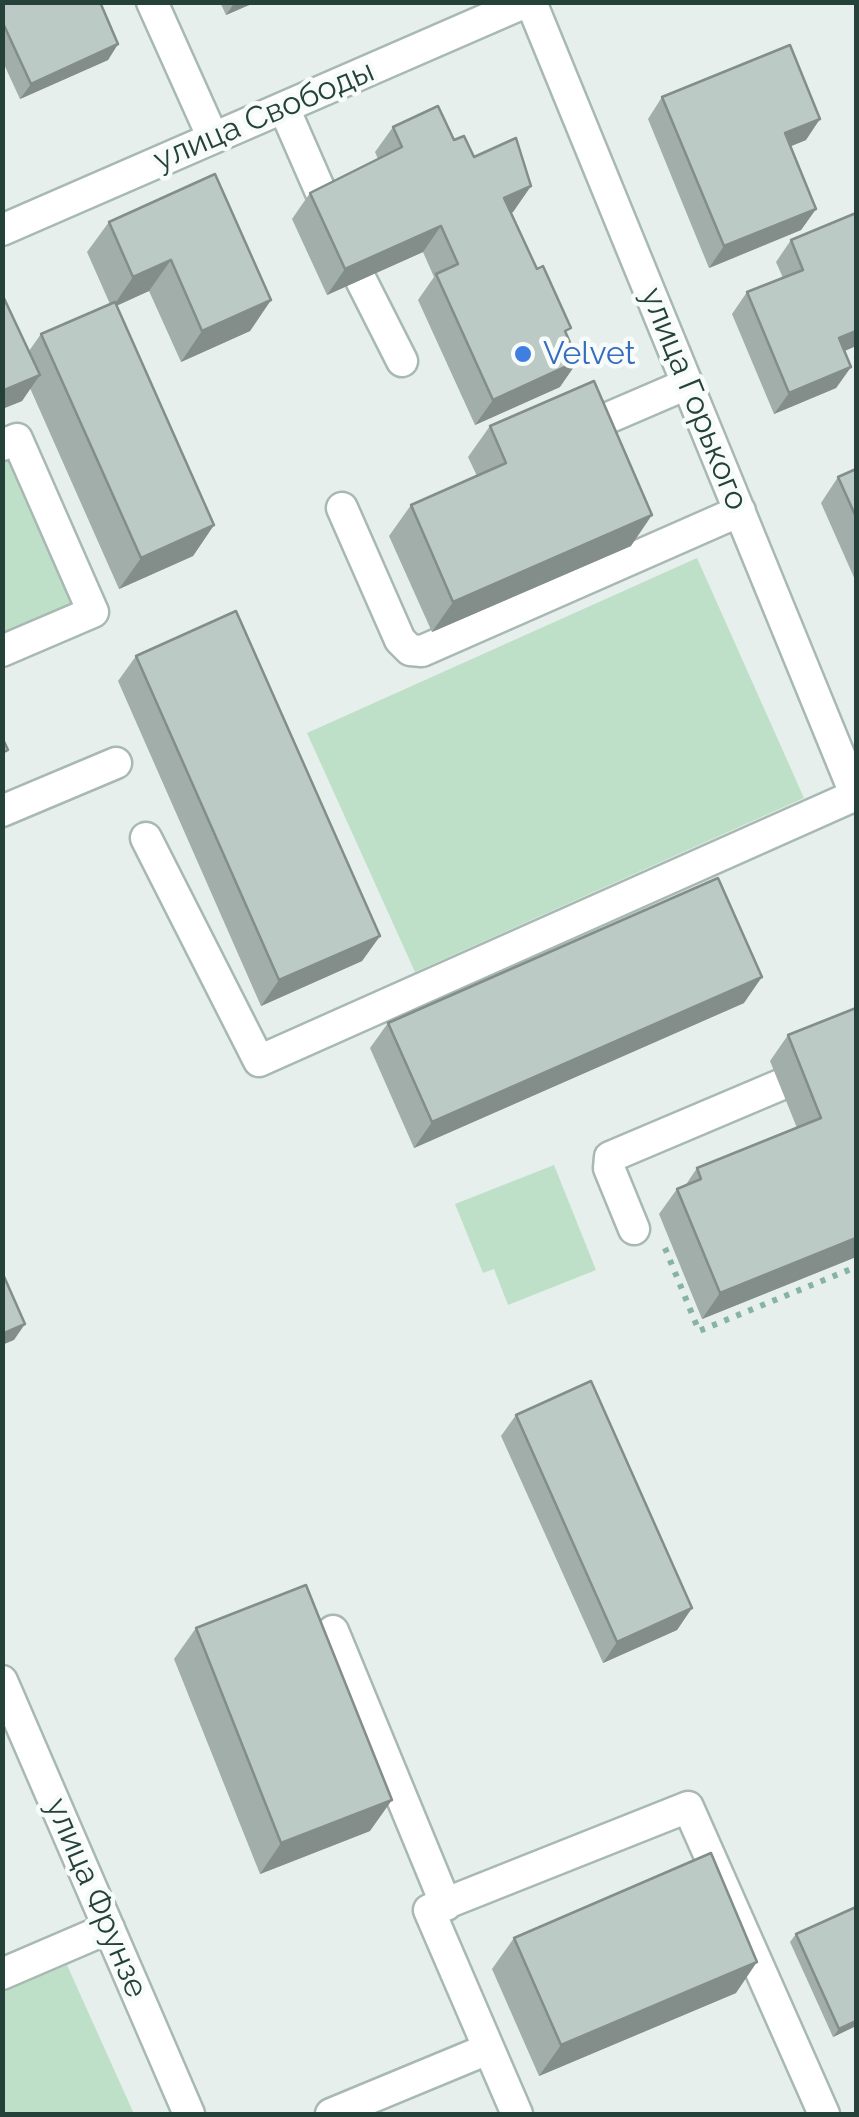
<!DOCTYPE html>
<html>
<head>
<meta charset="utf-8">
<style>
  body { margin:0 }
  #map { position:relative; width:859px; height:2117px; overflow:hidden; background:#e6efeb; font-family:Raleway,sans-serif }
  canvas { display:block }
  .frame { position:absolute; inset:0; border:5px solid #24423a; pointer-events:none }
</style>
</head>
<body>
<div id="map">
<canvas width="859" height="2117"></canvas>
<div class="frame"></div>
</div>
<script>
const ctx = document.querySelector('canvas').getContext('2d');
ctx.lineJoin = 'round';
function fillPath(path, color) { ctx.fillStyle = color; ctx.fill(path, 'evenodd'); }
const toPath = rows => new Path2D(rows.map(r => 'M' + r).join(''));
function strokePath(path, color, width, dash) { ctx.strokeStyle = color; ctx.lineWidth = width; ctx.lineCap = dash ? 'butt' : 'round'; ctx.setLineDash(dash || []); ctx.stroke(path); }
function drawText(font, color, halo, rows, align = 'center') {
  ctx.font = font + ' Raleway,sans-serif'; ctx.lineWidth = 9; ctx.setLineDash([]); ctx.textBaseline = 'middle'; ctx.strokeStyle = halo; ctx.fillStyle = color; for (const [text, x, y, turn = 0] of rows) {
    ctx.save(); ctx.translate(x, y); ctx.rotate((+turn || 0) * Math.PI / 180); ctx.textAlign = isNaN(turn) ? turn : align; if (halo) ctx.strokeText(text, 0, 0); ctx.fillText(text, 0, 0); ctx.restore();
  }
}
const green = toPath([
  [13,449,80,604,3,638,3,454],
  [697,558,804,798,415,972,307,733],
  [554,1165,596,1270,508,1305,494,1269,483,1273,455,1204],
  [67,1965,134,2114,3,2114,3,1992]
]);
const path = toPath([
  [665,1248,699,1331,856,1267]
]);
const minor = toPath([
  [152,2,213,138],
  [531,2,856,796],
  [284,108,326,204],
  [2,230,526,2],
  [361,280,402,361],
  [580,430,687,384],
  [2,445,17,439,93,612,2,651],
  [342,508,400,640,410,650,422,651,740,511],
  [2,811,116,763],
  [146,838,259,1061,856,795],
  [634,1229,609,1168,610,1157,780,1085],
  [333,1631,446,1905],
  [2,1681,189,2114],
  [2,1974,109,1928],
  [331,2114,488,2049],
  [517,2114,429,1910,688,1807,824,2114]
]);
const wall = toPath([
  [2,2,118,44,108,60,20,99,2,60],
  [220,2,256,2,226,15],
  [662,97,806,140,790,146,816,209,801,230,709,268,648,119],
  [393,127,454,140,474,157,531,186,513,212,511,213,567,335,560,387,475,425,418,300,434,277,423,252,327,295,292,219,310,193,378,159,375,152],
  [856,213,856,346,844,351,851,367,836,388,774,414,732,314,747,292,783,278,776,262,791,240],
  [109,222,271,300,250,331,181,362,149,291,116,305,214,525,193,556,119,589,30,388,22,401,2,409,2,294,29,351,41,334,110,304,87,252],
  [490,426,631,546,432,632,389,536,411,505,477,476,468,457],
  [856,469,856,582,821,503,838,477],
  [136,656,380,936,362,961,261,1006,118,681],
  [744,1003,414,1148,370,1048,388,1023],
  [856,1008,856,1257,702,1319,659,1214,677,1189,685,1186,697,1168,797,1128,770,1061,788,1035],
  [516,1415,692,1608,677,1630,603,1663,501,1436],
  [196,1628,370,1831,260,1874,174,1659],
  [796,1934,856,2026,833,2037,790,1942],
  [514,1938,736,1993,539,2076,492,1969]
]);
const shadedWall = toPath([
  [235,2,256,2,226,15],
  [118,44,108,60,20,99,31,84],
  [820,119,806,140,770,155,785,133],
  [531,186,513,212,486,224,504,198],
  [816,209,801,230,709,268,724,246],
  [441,226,423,252,327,295,345,269],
  [171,260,149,291,112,308,133,277],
  [271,300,250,331,181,362,202,331],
  [856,331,856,346,824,360,839,338],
  [578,361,560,387,475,425,493,400],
  [851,367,836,388,774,414,789,393],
  [40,375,22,401,2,409,2,391],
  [652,515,631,546,432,632,453,602],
  [214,525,193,556,119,589,141,558],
  [380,936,362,961,261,1006,279,980],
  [762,977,744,1003,414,1148,432,1122],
  [856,1238,856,1257,702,1319,720,1293],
  [25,1324,14,1340,2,1345,2,1334],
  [692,1608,677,1630,603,1663,617,1642],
  [392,1800,370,1831,260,1874,281,1843],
  [757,1962,736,1993,539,2076,561,2045],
  [856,2021,856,2026,833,2037,839,2029]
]);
const building = toPath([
  [2,2,100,2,118,44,31,84,2,21,2,2],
  [790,45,820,119,785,133,816,209,724,246,662,97,790,45],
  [438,106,454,140,464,136,474,157,516,138,531,186,504,198,537,269,543,266,571,328,565,331,578,361,493,400,436,274,458,264,441,226,345,269,310,193,402,147,393,127,438,106],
  [215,174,271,300,202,331,171,260,133,277,109,222,215,174],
  [856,213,856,331,839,338,851,367,789,393,747,292,803,270,791,240,856,213],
  [2,294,40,375,2,391,2,294],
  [115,302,214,525,141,558,41,334,115,302],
  [594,381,652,515,453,602,411,505,506,463,490,426,594,381],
  [856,469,856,517,838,477,856,469],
  [236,611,380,936,279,980,136,656,236,611],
  [2,737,8,750,2,753,2,737],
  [718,878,762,977,432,1122,388,1023,718,878],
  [856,1008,856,1238,720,1293,677,1189,701,1179,697,1168,821,1118,788,1035,856,1008],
  [2,1272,25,1324,2,1334,2,1272],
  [591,1381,692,1608,617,1642,516,1415,591,1381],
  [306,1585,392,1800,281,1843,196,1628,306,1585],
  [711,1853,757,1962,561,2045,514,1938,711,1853],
  [856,1907,856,2021,839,2029,796,1934,856,1907]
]);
const markers = [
  [523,354,10,"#3f7fe0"]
];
const streetNames = [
  ["улица Свободы",264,116,-23],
  ["улица Горького",694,399,68],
  ["улица Фрунзе",96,1898,67]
];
const shopNames = [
  ["Velvet",543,354]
];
fillPath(green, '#bfe0c8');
strokePath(minor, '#a8b8b2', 35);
strokePath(path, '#86b3a5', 6, [5, 8]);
strokePath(minor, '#fff', 30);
fillPath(wall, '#a1aea9');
fillPath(shadedWall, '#838d89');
fillPath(building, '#bbcac4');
strokePath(building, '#838d89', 2.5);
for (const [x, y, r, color] of markers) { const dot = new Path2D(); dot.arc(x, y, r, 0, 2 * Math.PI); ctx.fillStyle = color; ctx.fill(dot); strokePath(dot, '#f7fbf9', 4); }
drawText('32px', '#24423a', '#f7fbf9', streetNames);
drawText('32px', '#366cbe', '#f7fbf9', shopNames, 'left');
</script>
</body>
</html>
